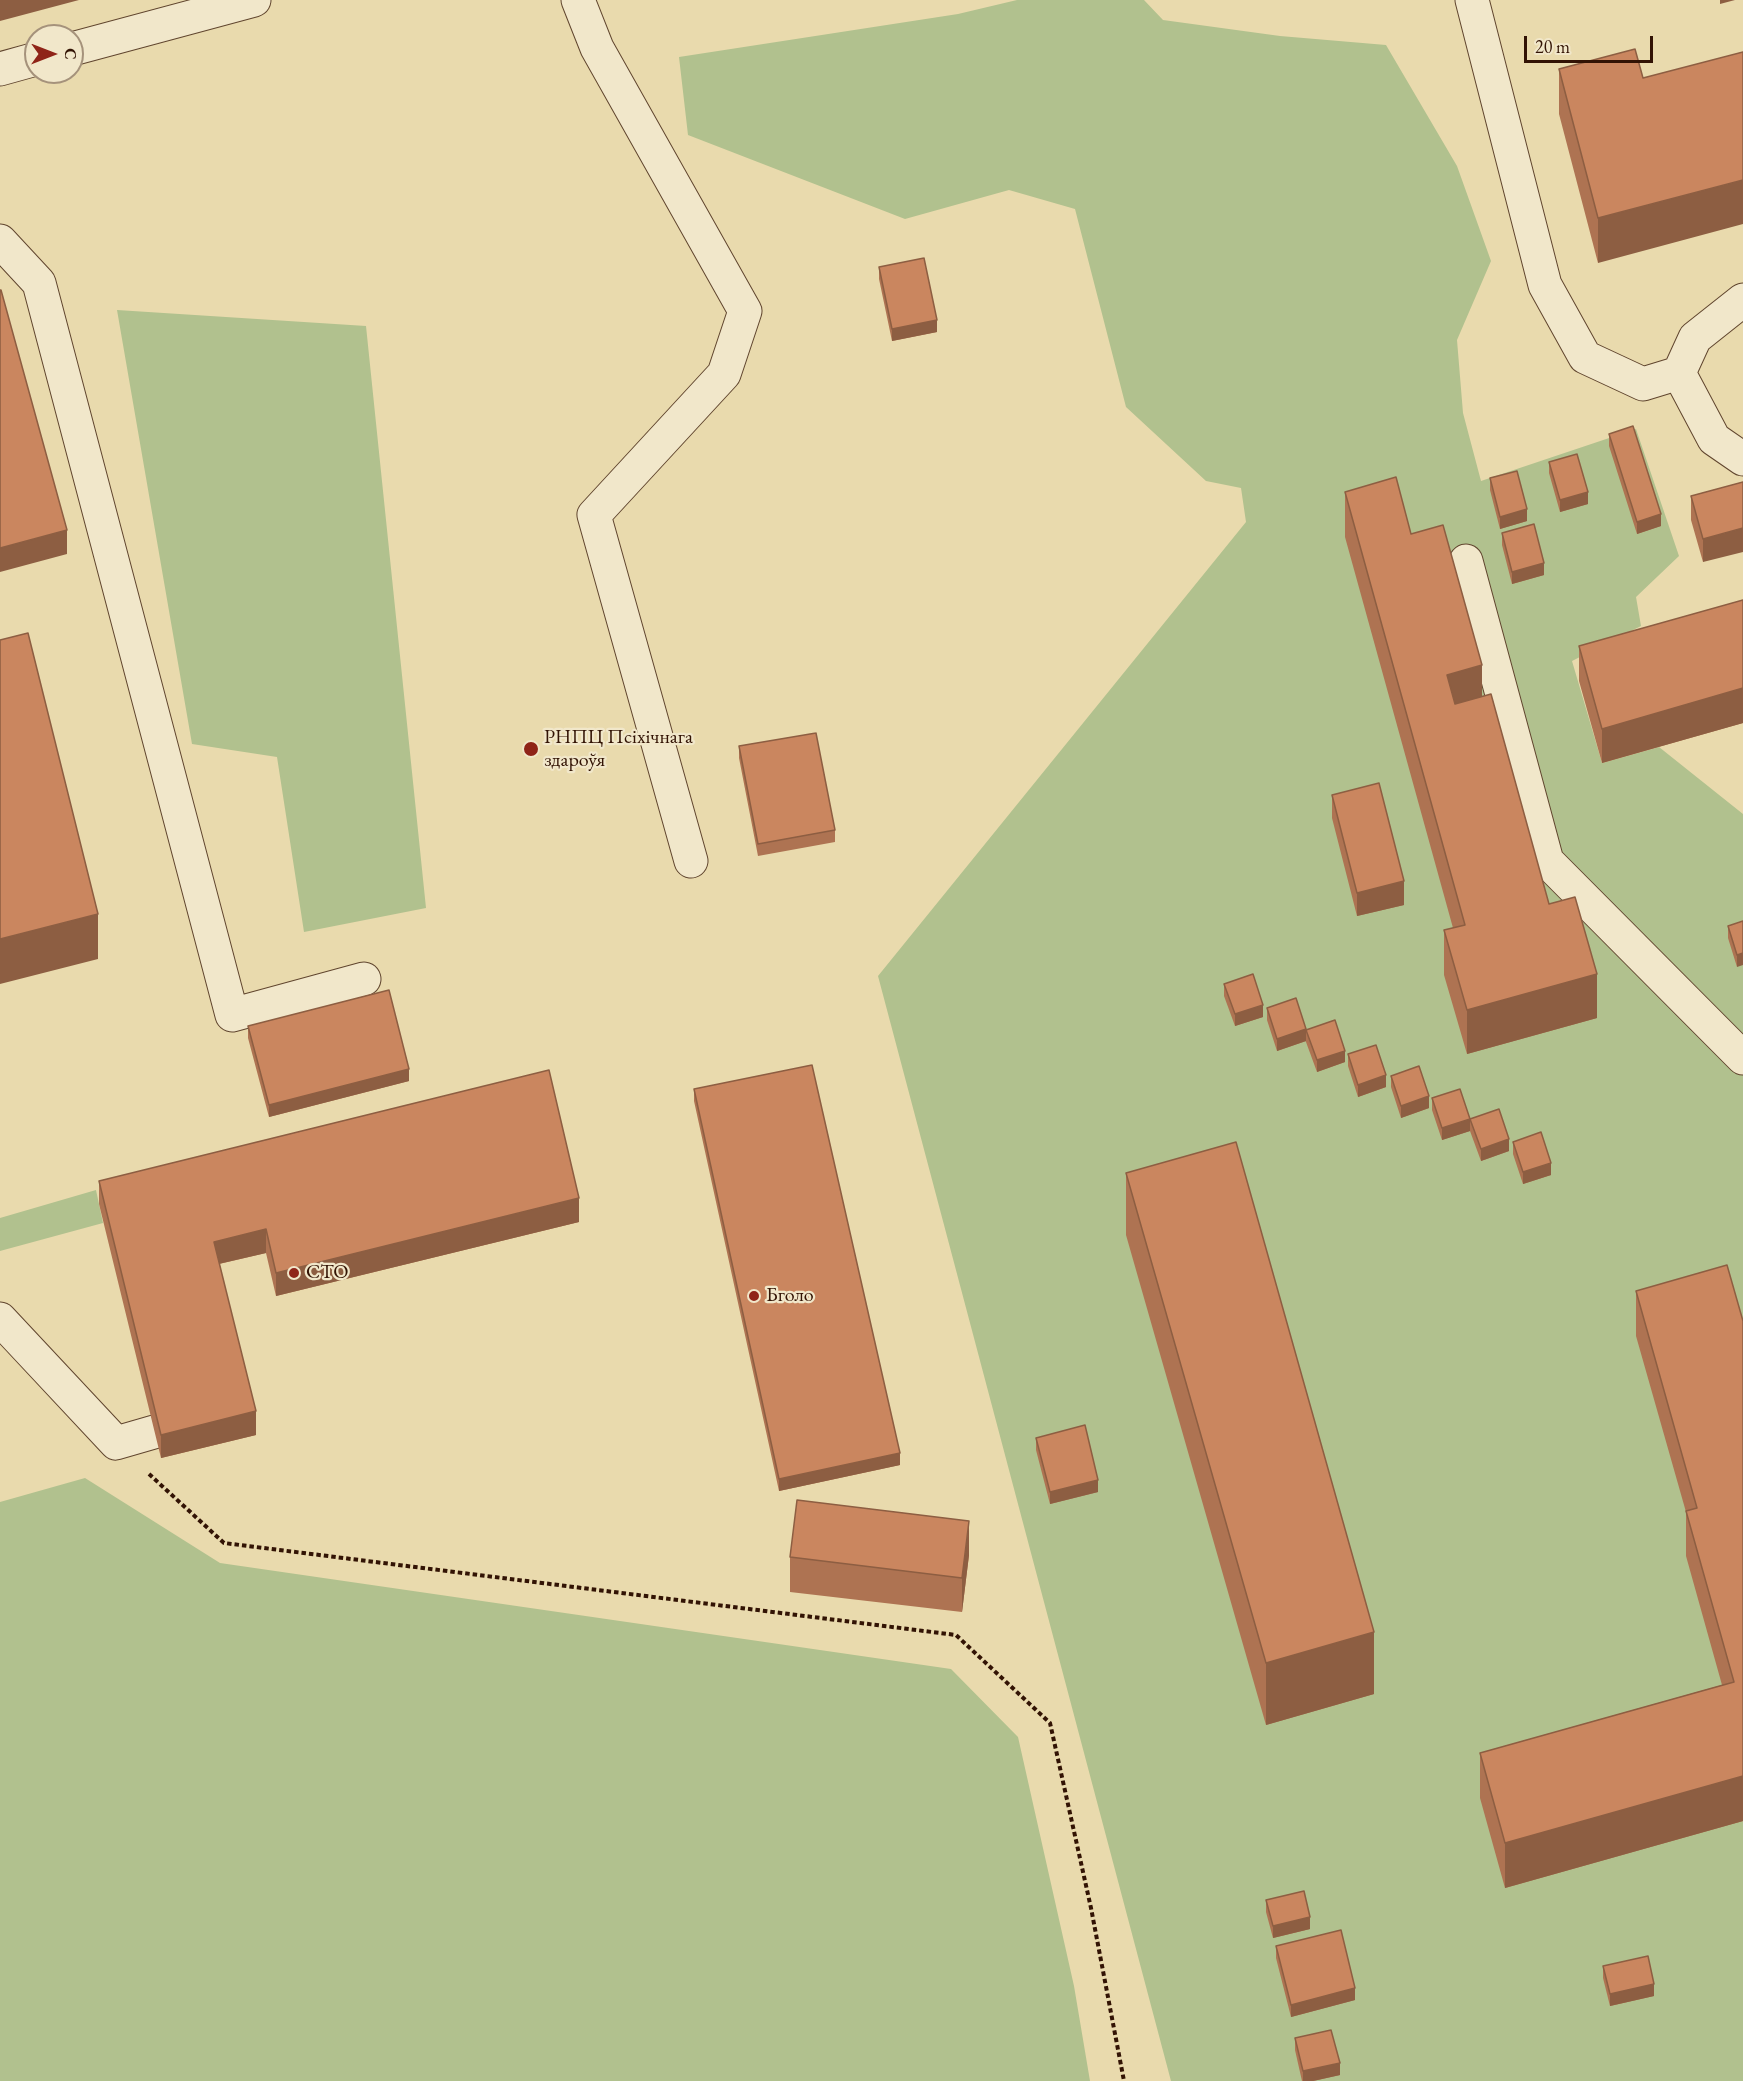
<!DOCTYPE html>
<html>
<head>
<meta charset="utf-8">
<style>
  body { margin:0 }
  #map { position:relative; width:1743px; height:2081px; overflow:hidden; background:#e9daad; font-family:"EB Garamond",serif }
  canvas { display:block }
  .north { position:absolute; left:24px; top:24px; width:60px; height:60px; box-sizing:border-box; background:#f1e7ca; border:2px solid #a5927b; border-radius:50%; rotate:90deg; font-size:16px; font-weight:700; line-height:24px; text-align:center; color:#321304 }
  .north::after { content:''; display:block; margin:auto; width:21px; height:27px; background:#8f2418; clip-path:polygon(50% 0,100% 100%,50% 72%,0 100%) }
  .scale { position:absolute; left:1524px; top:36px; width:129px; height:27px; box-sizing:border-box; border:3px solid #321304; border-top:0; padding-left:8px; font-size:18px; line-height:21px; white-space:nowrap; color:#321304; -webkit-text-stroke:4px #f1e7ca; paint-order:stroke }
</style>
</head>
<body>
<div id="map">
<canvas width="1743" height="2081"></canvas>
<div class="north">С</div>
<div class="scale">20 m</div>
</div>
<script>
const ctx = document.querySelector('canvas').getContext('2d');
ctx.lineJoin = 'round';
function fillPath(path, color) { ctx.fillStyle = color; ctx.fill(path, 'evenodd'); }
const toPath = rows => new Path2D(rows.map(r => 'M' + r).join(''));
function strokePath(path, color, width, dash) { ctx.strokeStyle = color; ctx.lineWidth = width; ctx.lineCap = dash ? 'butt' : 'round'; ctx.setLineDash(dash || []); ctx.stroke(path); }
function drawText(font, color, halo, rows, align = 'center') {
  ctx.font = font + ' "EB Garamond",serif'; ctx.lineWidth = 4.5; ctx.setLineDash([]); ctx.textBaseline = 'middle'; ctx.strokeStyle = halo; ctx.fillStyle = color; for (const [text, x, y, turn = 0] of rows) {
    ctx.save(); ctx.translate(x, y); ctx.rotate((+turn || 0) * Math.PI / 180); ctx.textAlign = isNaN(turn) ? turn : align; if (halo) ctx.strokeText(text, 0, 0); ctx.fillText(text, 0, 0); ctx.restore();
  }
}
const green = toPath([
  [1017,0,1144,0,1163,20,1280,36,1386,45,1457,166,1491,261,1457,340,1463,413,1481,481,1636,429,1679,556,1636,597,1641,626,1572,661,1602,763,1659,747,1743,814,1743,2081,1171,2081,878,976,1246,522,1241,488,1206,481,1126,407,1075,209,1009,190,905,219,688,135,679,57,958,14],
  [117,310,366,326,426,908,304,932,277,757,192,744],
  [96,1190,103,1223,0,1251,0,1218],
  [85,1478,220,1563,951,1669,1018,1737,1074,1986,1090,2081,0,2081,0,1502]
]);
const path = toPath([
  [149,1474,224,1543,956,1635,1050,1723,1091,1908,1124,2081]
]);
const minor = toPath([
  [578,0,597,48,745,311,724,374,594,515,691,861],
  [1472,0,1545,285,1585,357,1643,384,1679,373,1714,439,1743,459],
  [72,49,254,0],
  [0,69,36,59],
  [0,241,39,283,232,1015,364,979],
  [1679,373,1695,338,1743,300],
  [1466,561,1547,861,1743,1058],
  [0,1319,116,1443,154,1432]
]);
const wall = toPath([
  [1559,69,1643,78,1598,263,1559,114],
  [879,267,937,332,892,341,879,279],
  [1609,434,1661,526,1637,534,1609,446],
  [1549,462,1588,504,1560,512,1549,473],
  [1490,478,1527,521,1500,529,1490,490],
  [1743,482,1703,562,1691,520,1691,496],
  [1345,492,1411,534,1482,696,1549,904,1597,1018,1467,1054,1444,975,1444,930,1453,928,1345,537],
  [1502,533,1544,575,1512,584,1502,545],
  [1743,600,1743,723,1602,763,1579,681,1579,646],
  [739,746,835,830,835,842,758,856,739,758],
  [1332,795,1404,905,1357,916,1332,818],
  [1743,921,1737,967,1728,938,1728,926],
  [1224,984,1263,1017,1235,1026,1224,996],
  [1267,1008,1306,1041,1277,1051,1267,1020],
  [248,1026,409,1081,269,1117,248,1038],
  [1306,1030,1345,1062,1317,1072,1306,1042],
  [1348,1054,1386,1087,1358,1097,1348,1066],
  [1391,1076,1429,1108,1401,1118,1391,1087],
  [694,1089,900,1465,779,1491,694,1101],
  [1432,1098,1470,1131,1442,1140,1432,1110],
  [1470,1119,1509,1151,1481,1161,1470,1131],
  [1513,1142,1551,1175,1523,1184,1513,1154],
  [1126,1173,1374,1694,1266,1725,1126,1235],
  [99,1181,579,1222,276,1296,266,1253,219,1264,256,1435,161,1458,99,1204],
  [1636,1291,1743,1321,1743,1821,1505,1888,1480,1798,1480,1753,1722,1685,1686,1556,1686,1512,1636,1336],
  [1036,1438,1098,1492,1050,1504,1036,1450],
  [969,1555,962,1612,790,1592,790,1557],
  [1266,1900,1310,1929,1273,1938,1266,1912],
  [1276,1946,1355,2000,1291,2017,1276,1958],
  [1603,1966,1654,1996,1610,2006,1603,1978],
  [1295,2038,1340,2075,1313,2081,1302,2081,1295,2050]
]);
const shadedWall = toPath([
  [0,0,79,0,0,21],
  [1720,0,1735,0,1720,4],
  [1743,180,1743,224,1598,263,1598,218],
  [937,320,937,332,892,341,892,329],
  [1588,492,1588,504,1560,512,1560,500],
  [1527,509,1527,521,1500,529,1500,517],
  [1661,514,1661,526,1637,534,1637,522],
  [1743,528,1743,552,1703,562,1703,539],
  [67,530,67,554,0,572,0,548],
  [1544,563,1544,575,1512,584,1512,572],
  [1482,665,1482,710,1447,720,1447,675],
  [1743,688,1743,723,1602,763,1602,729],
  [1404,881,1404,905,1357,916,1357,893],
  [98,914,98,959,0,984,0,939],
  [1743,953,1743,965,1737,967,1737,955],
  [1597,974,1597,1018,1467,1054,1467,1010],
  [1263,1005,1263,1017,1235,1026,1235,1014],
  [1306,1029,1306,1041,1277,1051,1277,1039],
  [1345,1051,1345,1062,1317,1072,1317,1060],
  [409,1069,409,1081,269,1117,269,1105],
  [1386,1075,1386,1087,1358,1097,1358,1085],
  [1429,1096,1429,1108,1401,1118,1401,1106],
  [1470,1119,1470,1131,1442,1140,1442,1128],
  [1509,1139,1509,1151,1481,1161,1481,1149],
  [1551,1163,1551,1175,1523,1184,1523,1172],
  [579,1198,579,1222,276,1296,276,1273],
  [266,1229,266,1253,214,1265,214,1242],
  [256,1411,256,1435,161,1458,161,1435],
  [900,1453,900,1465,779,1491,779,1479],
  [1098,1480,1098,1492,1050,1504,1050,1492],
  [969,1521,969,1555,962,1612,962,1578],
  [1374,1632,1374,1694,1266,1725,1266,1663],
  [1743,1776,1743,1821,1505,1888,1505,1843],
  [1310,1917,1310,1929,1273,1938,1273,1926],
  [1654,1984,1654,1996,1610,2006,1610,1994],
  [1355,1988,1355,2000,1291,2017,1291,2005],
  [1340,2063,1340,2075,1313,2081,1303,2081,1303,2071]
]);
const building = toPath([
  [1635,49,1643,78,1743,52,1743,180,1598,218,1559,69,1635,49],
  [924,258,937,320,892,329,879,267,924,258],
  [0,290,1,290,67,530,0,548,0,290],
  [1633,426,1661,514,1637,522,1609,434,1633,426],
  [1577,454,1588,492,1560,500,1549,462,1577,454],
  [1517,471,1527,509,1500,517,1490,478,1517,471],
  [1396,477,1411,534,1443,525,1482,665,1447,675,1455,704,1491,694,1549,904,1575,897,1597,974,1467,1010,1444,930,1465,925,1345,492,1396,477],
  [1743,482,1743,528,1703,539,1691,496,1743,482],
  [1534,524,1544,563,1512,572,1502,533,1534,524],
  [1743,600,1743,688,1602,729,1579,646,1743,600],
  [28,633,98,914,0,939,0,640,28,633],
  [816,733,835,830,758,844,739,746,816,733],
  [1379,783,1404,881,1357,893,1332,795,1379,783],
  [1743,921,1743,953,1737,955,1728,926,1743,921],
  [1253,974,1263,1005,1235,1014,1224,984,1253,974],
  [389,990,409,1069,269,1105,248,1026,389,990],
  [1296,998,1306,1029,1277,1039,1267,1008,1296,998],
  [1335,1020,1345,1051,1317,1060,1306,1030,1335,1020],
  [1376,1045,1386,1075,1358,1085,1348,1054,1376,1045],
  [812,1065,900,1453,779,1479,694,1089,812,1065],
  [1419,1066,1429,1096,1401,1106,1391,1076,1419,1066],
  [549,1070,579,1198,276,1273,266,1229,214,1242,256,1411,161,1435,99,1181,549,1070],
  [1460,1089,1470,1119,1442,1128,1432,1098,1460,1089],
  [1499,1109,1509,1139,1481,1149,1470,1119,1499,1109],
  [1541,1132,1551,1163,1523,1172,1513,1142,1541,1132],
  [1236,1142,1374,1632,1266,1663,1126,1173,1236,1142],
  [1727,1265,1743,1321,1743,1776,1505,1843,1480,1753,1734,1682,1686,1511,1697,1508,1636,1291,1727,1265],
  [1085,1425,1098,1480,1050,1492,1036,1438,1085,1425],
  [797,1500,969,1521,962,1578,790,1557,797,1500],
  [1304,1891,1310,1917,1273,1926,1266,1900,1304,1891],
  [1341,1930,1355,1988,1291,2005,1276,1946,1341,1930],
  [1648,1956,1654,1984,1610,1994,1603,1966,1648,1956],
  [1331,2030,1340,2063,1303,2071,1295,2038,1331,2030]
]);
const markers = [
  [531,749,8,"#8f2418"],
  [294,1273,6,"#8f2418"],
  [754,1296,6,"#8f2418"]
];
const poiNames = [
  ["РНПЦ Псіхічнага",544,738],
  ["здароўя",544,761],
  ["СТО",306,1273],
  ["Бголо",766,1296]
];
fillPath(green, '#b1c18e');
strokePath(minor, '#60452e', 35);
strokePath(path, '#321304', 4, [4.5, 3]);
strokePath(minor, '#f1e7ca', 33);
fillPath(wall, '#ae7352');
fillPath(shadedWall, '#8d5e42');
fillPath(building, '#ca865f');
strokePath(building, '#8d5e42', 1.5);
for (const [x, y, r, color] of markers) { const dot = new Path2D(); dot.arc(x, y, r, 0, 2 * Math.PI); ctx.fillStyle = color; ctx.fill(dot); strokePath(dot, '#f1e7ca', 2); }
drawText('20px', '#321304', '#f1e7ca', poiNames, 'left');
</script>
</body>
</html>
